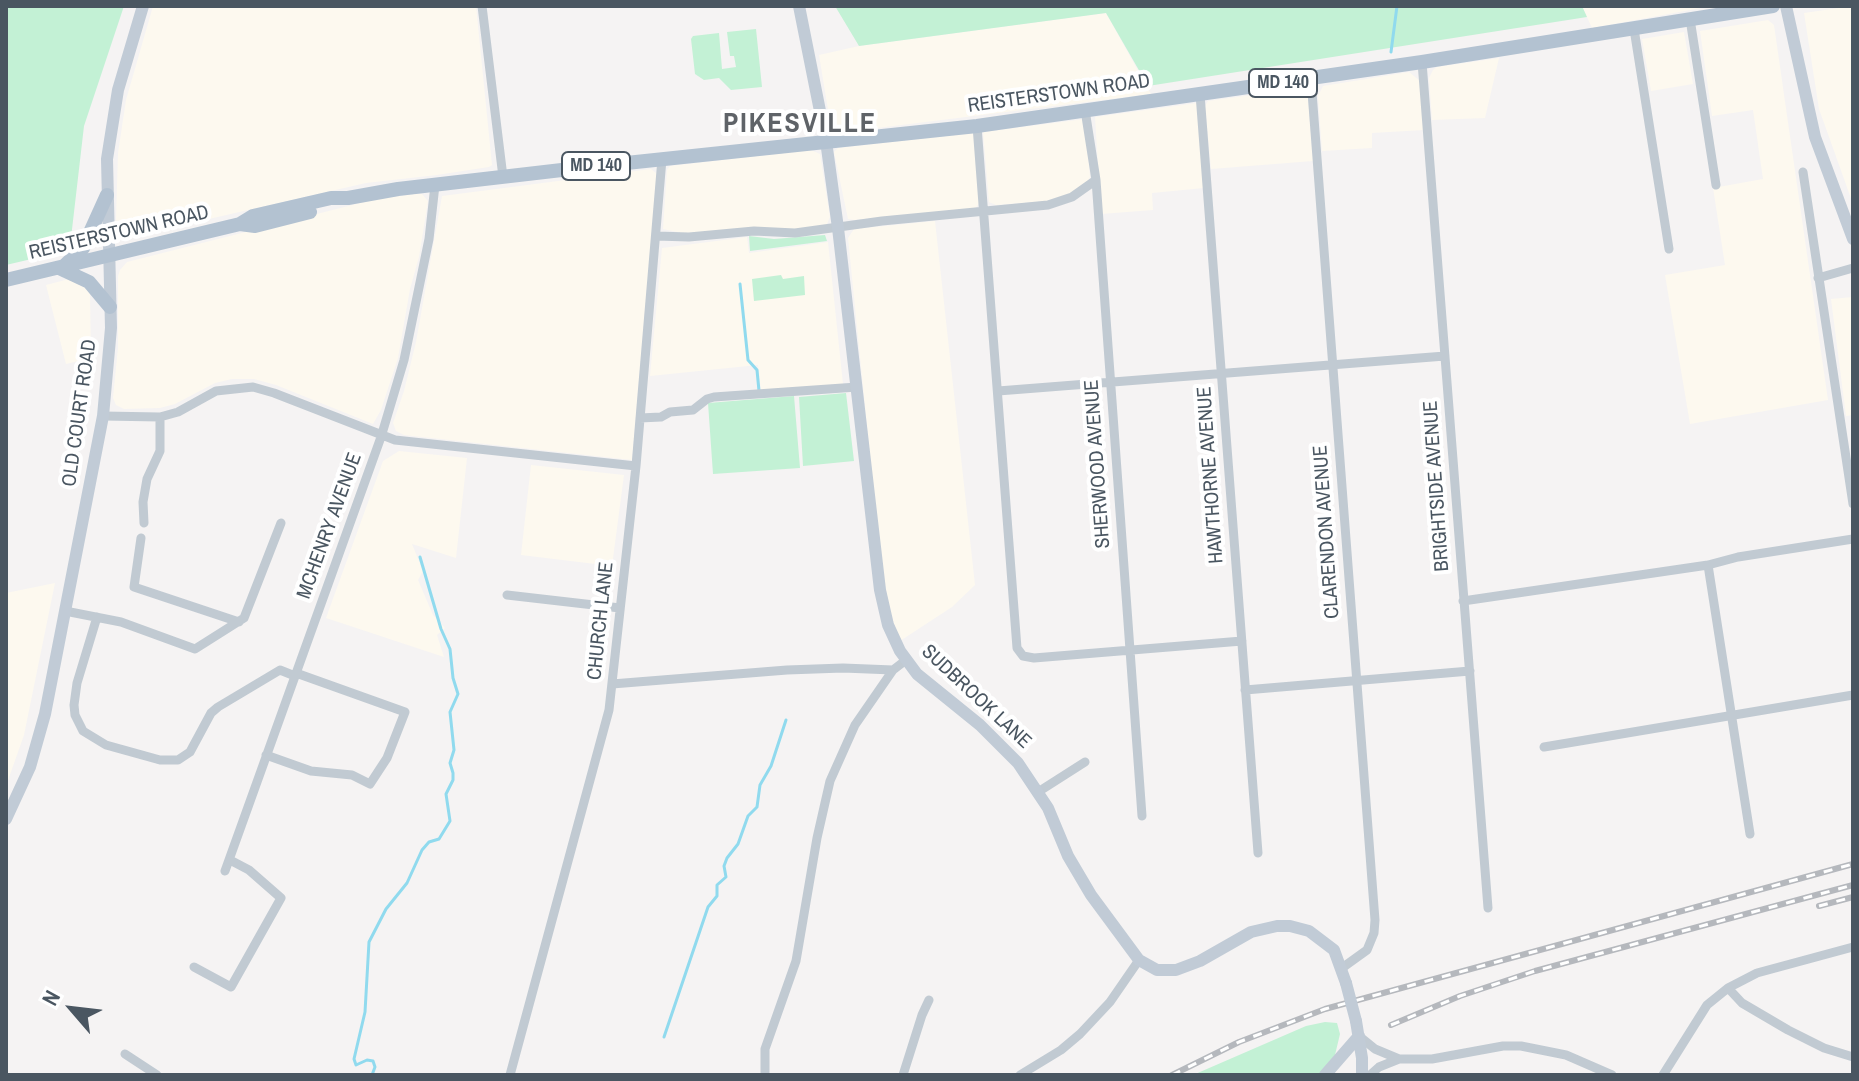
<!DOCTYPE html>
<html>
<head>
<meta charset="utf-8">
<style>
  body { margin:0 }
  #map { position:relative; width:1859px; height:1081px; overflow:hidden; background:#f5f3f3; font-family:"Archivo Narrow",sans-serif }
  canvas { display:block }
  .frame { position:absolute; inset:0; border:8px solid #4a5661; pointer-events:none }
  .north { position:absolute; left:32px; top:969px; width:80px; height:80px; -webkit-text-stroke:6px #fff; paint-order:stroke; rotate:298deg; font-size:22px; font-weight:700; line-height:32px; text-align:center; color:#4a5661 }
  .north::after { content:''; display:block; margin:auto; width:28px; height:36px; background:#4a5661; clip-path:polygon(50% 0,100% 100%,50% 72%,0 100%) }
</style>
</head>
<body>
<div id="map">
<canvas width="1859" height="1081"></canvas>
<div class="frame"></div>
<div class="north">N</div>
</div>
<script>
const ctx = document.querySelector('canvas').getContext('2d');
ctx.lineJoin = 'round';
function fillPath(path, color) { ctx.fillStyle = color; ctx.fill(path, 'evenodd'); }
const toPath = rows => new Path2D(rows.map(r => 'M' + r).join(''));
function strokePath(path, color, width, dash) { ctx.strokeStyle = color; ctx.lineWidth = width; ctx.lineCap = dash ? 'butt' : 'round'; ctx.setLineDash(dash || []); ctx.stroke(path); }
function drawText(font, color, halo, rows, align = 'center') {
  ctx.font = font + ' "Archivo Narrow",sans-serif'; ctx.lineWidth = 8; ctx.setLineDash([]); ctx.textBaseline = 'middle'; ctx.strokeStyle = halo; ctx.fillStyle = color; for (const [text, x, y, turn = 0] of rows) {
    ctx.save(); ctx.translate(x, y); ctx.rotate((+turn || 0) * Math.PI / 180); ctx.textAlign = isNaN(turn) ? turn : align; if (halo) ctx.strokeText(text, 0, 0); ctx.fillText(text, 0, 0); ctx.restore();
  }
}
const commercial = toPath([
  [153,6,476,6,492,165,489,167,437,175,366,183,126,238,118,232,116,219,118,153,126,100],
  [1582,6,1712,6,1592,28],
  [1853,6,1853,204,1819,109,1804,13],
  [1106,13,1151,94,837,133,831,128,819,55,859,46],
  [1768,20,1774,25,1828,400,1690,424,1665,275,1725,265,1713,188,1763,179,1753,110,1712,116,1700,31],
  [1684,32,1693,84,1651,91,1642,39],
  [1499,58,1485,118,1432,120,1429,78,1433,70,1437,67],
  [1409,72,1420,81,1424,130,1372,133,1372,148,1322,151,1318,96,1323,86],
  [1296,89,1306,93,1308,98,1313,161,1211,169,1205,106,1208,101],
  [1197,103,1204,188,1152,193,1153,210,1101,214,1095,117],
  [1085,119,1090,177,1088,181,1071,193,1047,201,996,205,989,202,983,132],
  [974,133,980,201,976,208,854,220,848,219,834,152,838,148],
  [811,150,820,154,830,217,826,226,795,230,682,233,663,229,667,170,670,166],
  [651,169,657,174,632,460,404,435,396,431,393,423,404,391,416,342,442,196],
  [415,194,422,194,428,201,419,257,410,289,398,358,381,410,373,424,276,385,254,379,232,379,215,383,175,404,160,408,124,409,116,405,113,398,118,348,118,276,120,270,127,262,376,199],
  [935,221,975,585,952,607,900,641,891,615,881,565,848,238,854,229],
  [747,237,749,253,828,242,843,384,761,391,758,365,650,376,662,248],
  [69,279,85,288,90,294,91,358,66,364,46,285],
  [1853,297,1853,415,1846,416,1831,299],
  [399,451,467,458,456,558,412,544,423,571,418,580,433,615,445,628,437,635,444,657,326,618,383,461],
  [531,465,624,475,612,566,521,555],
  [55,583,24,735,6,786,6,593]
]);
const green = toPath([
  [6,6,124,6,84,126,71,238,66,246,57,253,6,265],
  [835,6,1582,6,1587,17,1148,86,1106,13,859,46],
  [756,29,762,87,731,90,719,78,704,80,695,74,691,39,693,36,719,33,722,69,736,67,734,56,730,56,727,32],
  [825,235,827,241,750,251,749,236,774,239],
  [781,275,783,279,804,276,805,295,754,301,752,279],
  [846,393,854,461,803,466,799,397],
  [794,396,800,468,713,474,708,403],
  [1325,1022,1337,1023,1340,1034,1335,1055,1318,1075,1193,1075,1306,1026]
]);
const stream = toPath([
  [1391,52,1397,6],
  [740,284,748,360,757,370,759,391],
  [664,1037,708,907,717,896,717,885,726,877,724,866,727,858,738,844,748,816,757,807,760,785,771,766,786,720],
  [372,1075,375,1067,373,1061,367,1060,356,1065,354,1059,365,1012,369,942,386,909,407,883,422,850,429,842,439,839,450,821,446,794,453,780,453,773,450,763,454,750,450,712,458,694,453,678,450,649,441,629,420,557]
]);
const street = toPath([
  [482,6,503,177],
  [1690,19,1716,185],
  [1634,29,1669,249],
  [1422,62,1488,908],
  [1311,79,1375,920,1374,933,1367,950,1342,968],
  [1200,94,1258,853],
  [1085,110,1096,180,1142,816],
  [977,126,1017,648,1023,656,1034,658,1242,641],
  [1803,172,1853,504],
  [656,236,689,237,754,231,795,233,882,221,1048,205,1072,197,1096,180],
  [1818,278,1853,268],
  [998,391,1445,356],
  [103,416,160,417,178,412,216,391,253,387,274,393,395,440,636,466],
  [640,418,661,417,670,412,693,410,707,399,714,397,857,387],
  [144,523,143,502,147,479,160,451,160,417],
  [141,538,134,587,239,622],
  [1708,565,1750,834],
  [507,595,620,608],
  [1463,601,1708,565,1738,557,1853,539],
  [65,611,121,622,195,649,244,618,281,523],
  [97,617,77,683,74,705,75,715,83,731,106,745,160,760,178,760,190,752,211,713,218,707,280,670,295,676],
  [612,684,787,670,843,668,893,670],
  [1245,690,1470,671],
  [1544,747,1853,695],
  [266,755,311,771,352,775,370,784,387,758,405,712,296,673],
  [1038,792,1085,762],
  [225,871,381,437,404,360,429,239,435,185],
  [194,967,231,987,281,898,249,870,230,860],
  [1728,988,1742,1003,1788,1030,1824,1048,1853,1057],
  [1359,1036,1375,1049,1399,1059,1432,1059,1503,1046,1521,1046,1566,1055,1612,1075],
  [125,1054,157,1075],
  [510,1075,609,710,636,466,662,159],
  [765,1075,765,1049,796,961,817,838,830,781,855,725,893,670,906,660],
  [903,1075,922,1015,929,1000],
  [1020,1075,1061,1050,1080,1034,1110,1002,1139,960],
  [1370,1075,1379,1067,1399,1059],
  [1663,1075,1707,1005,1728,988,1757,973,1853,947]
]);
const secondary = toPath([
  [799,6,826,141,838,228,880,590,888,625,900,651,917,674,980,725,1018,763,1048,808,1068,856,1091,895,1139,960,1157,970,1176,970,1200,961,1251,932,1277,926,1290,926,1309,931,1334,950,1346,983],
  [1786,6,1815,137,1853,239],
  [6,819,30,767,45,714,103,416,111,328,107,159,118,90,143,6],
  [1356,1021,1362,1058,1362,1075],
  [1325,1075,1359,1036]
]);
const primary = toPath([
  [240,224,255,226,310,212],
  [65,265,83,248,107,195],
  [59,268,89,282,110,307],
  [6,280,240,224,253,216,331,198,348,198,398,189,579,168,977,126,1422,62,1773,6]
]);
const rail = toPath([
  [1819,906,1853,897],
  [1391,1025,1460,996,1535,971,1853,885],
  [1172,1075,1239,1042,1325,1009,1853,864]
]);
const secondaryBridge = toPath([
  [1346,983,1356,1021]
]);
const shields = [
  [1283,83,68],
  [596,166,68]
];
const shieldNames = [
  ["MD 140",1283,83],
  ["MD 140",596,166]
];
const streetNames = [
  ["REISTERSTOWN ROAD",1059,94,-8],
  ["REISTERSTOWN ROAD",119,233,-13],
  ["OLD COURT ROAD",80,413,-82],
  ["SHERWOOD AVENUE",1098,464,-94],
  ["HAWTHORNE AVENUE",1211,475,-94],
  ["BRIGHTSIDE AVENUE",1437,486,-94],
  ["MCHENRY AVENUE",330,526,-70],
  ["CLARENDON AVENUE",1327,532,-94],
  ["CHURCH LANE",601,621,-84],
  ["SUDBROOK LANE",976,697,43]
];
const districtNames = [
  ["PIKESVILLE",800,124]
];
fillPath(commercial, '#fdf9ef');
fillPath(green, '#c3f1d5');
strokePath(stream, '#90daee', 3);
strokePath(street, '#c1cad2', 9);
strokePath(secondary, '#c1cbd6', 12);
strokePath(primary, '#b3c2d1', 14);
strokePath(rail, '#b5b8bd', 6);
strokePath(rail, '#fff', 3, [9]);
strokePath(secondaryBridge, '#c1cbd6', 12);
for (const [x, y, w] of shields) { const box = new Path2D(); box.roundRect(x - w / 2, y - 14, w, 28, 6); ctx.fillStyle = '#fff'; ctx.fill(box); strokePath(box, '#4a5661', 2); }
drawText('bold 18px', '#4a5661', null, shieldNames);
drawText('20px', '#4a5661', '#fff', streetNames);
ctx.letterSpacing = '2px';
drawText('bold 28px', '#5f6368', '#fff', districtNames);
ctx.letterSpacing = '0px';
</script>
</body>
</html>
